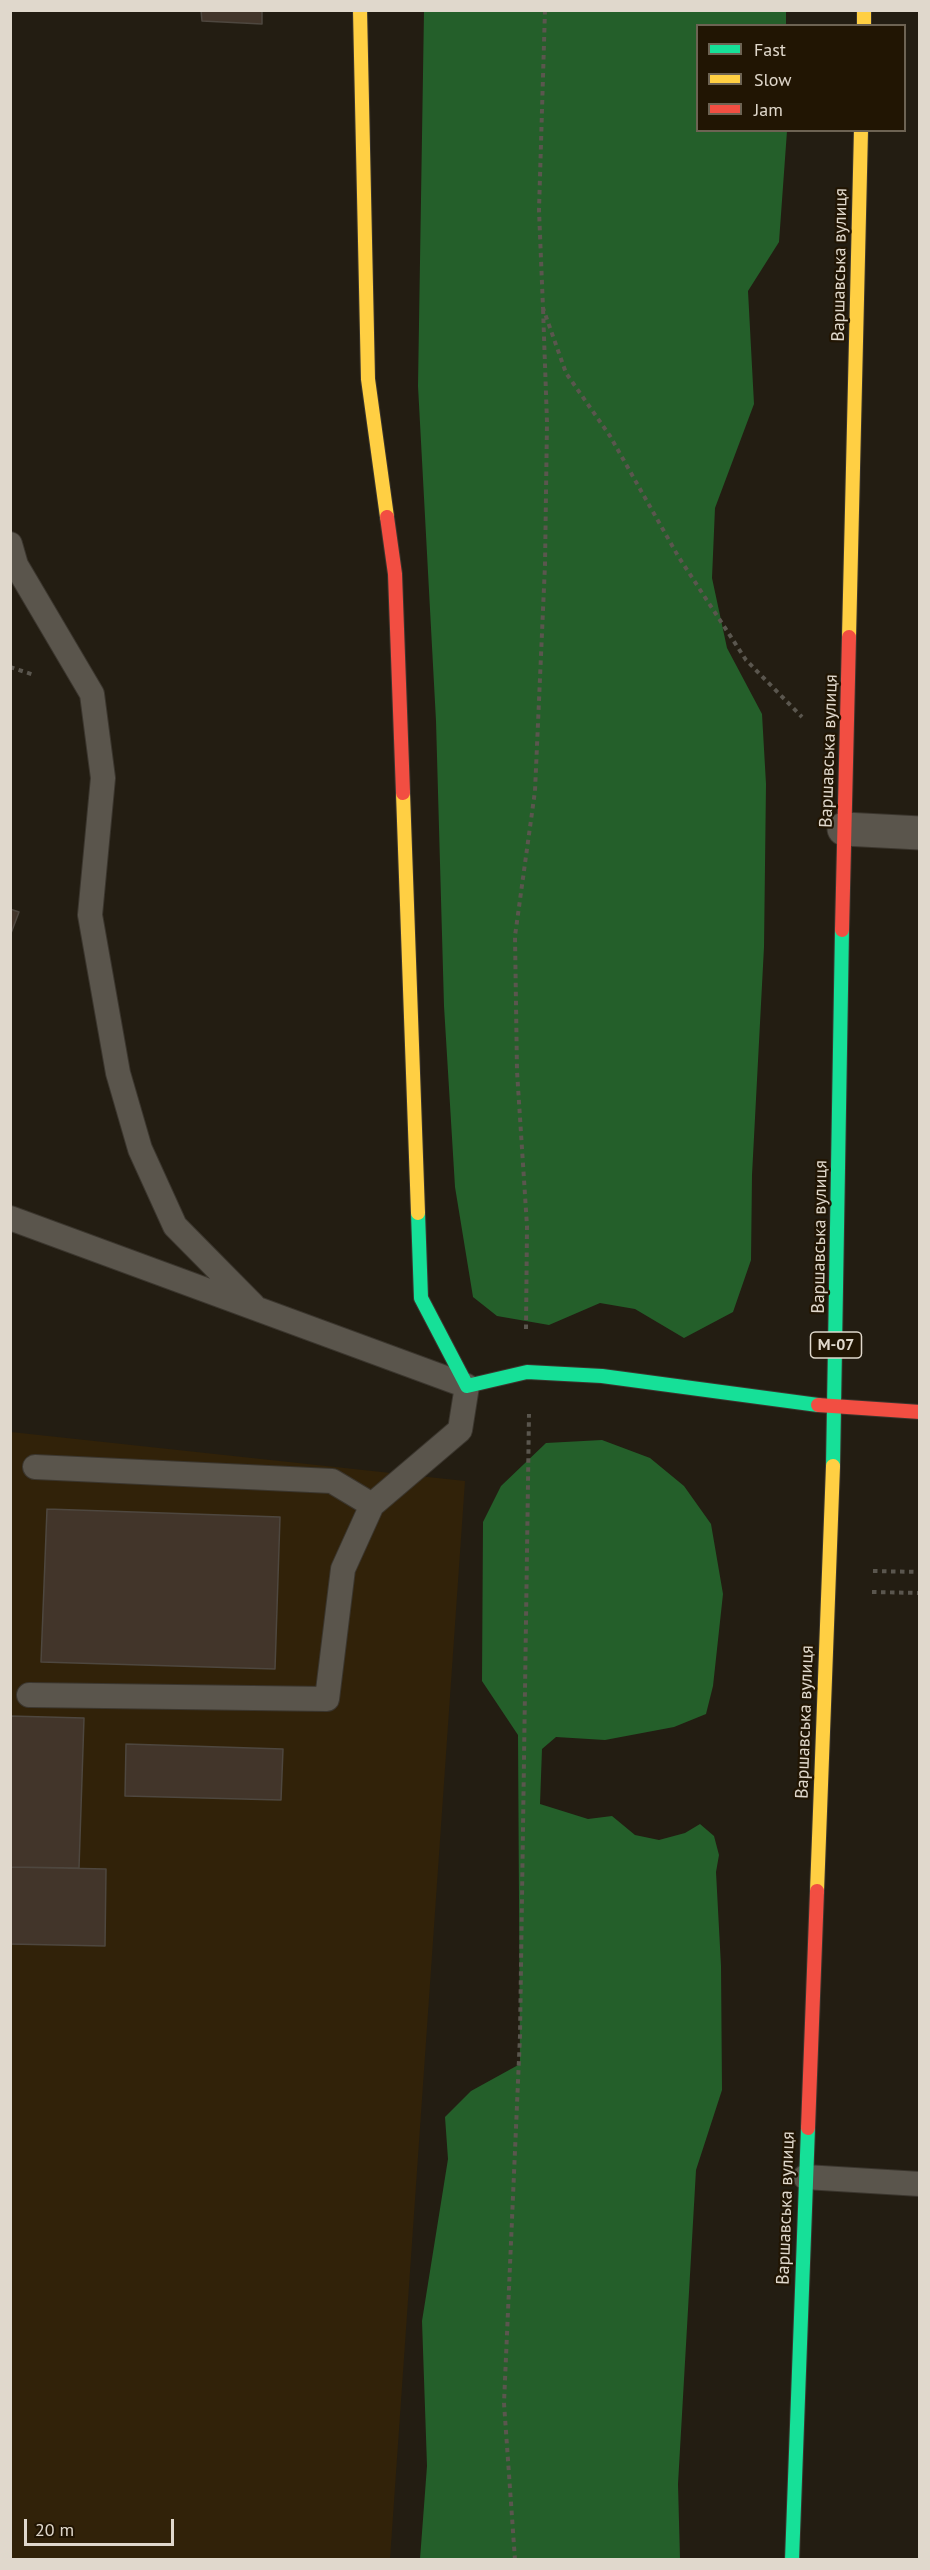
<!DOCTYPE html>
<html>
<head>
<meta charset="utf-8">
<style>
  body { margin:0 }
  #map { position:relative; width:930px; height:2570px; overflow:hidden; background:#231d12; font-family:"PT Sans",sans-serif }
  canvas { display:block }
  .frame { position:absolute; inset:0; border:12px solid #e0d8cc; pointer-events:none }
  .legend { position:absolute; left:696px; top:24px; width:210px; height:108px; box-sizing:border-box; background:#211503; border:2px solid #6d6353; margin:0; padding:8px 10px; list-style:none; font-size:18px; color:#e0d8cc }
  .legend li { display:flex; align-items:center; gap:12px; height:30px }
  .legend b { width:30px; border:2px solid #6d6353 }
  .scale { position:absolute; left:24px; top:2519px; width:150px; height:27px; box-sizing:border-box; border:3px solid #e0d8cc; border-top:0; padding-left:8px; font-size:18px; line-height:21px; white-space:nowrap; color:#e0d8cc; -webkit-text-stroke:4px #211503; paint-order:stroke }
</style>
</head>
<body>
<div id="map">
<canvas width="930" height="2570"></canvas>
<div class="frame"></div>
<ul class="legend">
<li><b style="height:8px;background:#16e098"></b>Fast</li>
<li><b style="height:8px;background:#ffcf43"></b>Slow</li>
<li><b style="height:8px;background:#f24e42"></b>Jam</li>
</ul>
<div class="scale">20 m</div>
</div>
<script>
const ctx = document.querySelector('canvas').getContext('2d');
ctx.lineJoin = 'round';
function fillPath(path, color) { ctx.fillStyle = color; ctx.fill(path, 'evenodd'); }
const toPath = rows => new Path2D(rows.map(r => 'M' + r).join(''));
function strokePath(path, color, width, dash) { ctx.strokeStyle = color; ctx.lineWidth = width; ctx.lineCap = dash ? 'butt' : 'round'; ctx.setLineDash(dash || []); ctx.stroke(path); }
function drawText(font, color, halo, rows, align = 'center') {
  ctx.font = font + ' "PT Sans",sans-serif'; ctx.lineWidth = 4.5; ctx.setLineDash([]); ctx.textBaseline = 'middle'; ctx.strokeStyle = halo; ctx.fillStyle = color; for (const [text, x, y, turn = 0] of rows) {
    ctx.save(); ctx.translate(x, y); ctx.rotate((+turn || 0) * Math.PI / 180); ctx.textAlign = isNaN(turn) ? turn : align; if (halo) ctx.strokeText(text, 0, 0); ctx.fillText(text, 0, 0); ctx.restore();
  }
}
const built = toPath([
  [11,1432,465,1481,390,2559,11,2560]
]);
const forest = toPath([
  [424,11,786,11,786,25,698,26,698,130,787,131,779,242,748,291,754,404,715,508,712,578,727,648,762,714,766,784,764,947,752,1175,751,1260,733,1312,684,1338,635,1309,600,1303,549,1325,497,1316,473,1297,455,1187,444,1006,436,721,418,386],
  [602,1440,650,1458,684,1486,711,1524,723,1594,713,1686,706,1714,674,1727,605,1740,556,1737,542,1749,540,1804,588,1819,612,1816,635,1835,659,1840,685,1833,700,1824,714,1836,719,1855,716,1872,721,1966,722,2090,696,2170,678,2484,680,2559,420,2559,427,2466,422,2321,448,2159,445,2117,471,2091,520,2064,518,1735,482,1681,483,1522,501,1486,546,1443]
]);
const building = toPath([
  [201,10,262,10,262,24,202,21,201,10],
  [10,909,19,912,10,936,10,909],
  [47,1509,280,1517,275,1669,41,1662,47,1509],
  [10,1716,84,1718,79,1868,10,1867,10,1716],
  [126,1744,283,1749,281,1800,125,1796,126,1744],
  [10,1867,106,1869,105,1946,10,1944,10,1867]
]);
const path = toPath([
  [545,10,539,210,543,308,566,373,610,436,678,556,746,660,802,717],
  [10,667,34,675],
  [526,1329,527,1226,517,1071,515,936,535,791,545,565,547,422,543,308],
  [873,1571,920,1572],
  [872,1592,920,1593],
  [515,2560,504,2403,520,2036,529,1414]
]);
const lane = toPath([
  [10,544,16,565,92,694,103,778,90,915,118,1073,140,1149,175,1226,253,1305],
  [10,1218,467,1386,460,1430,372,1505,343,1569,327,1699,29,1695],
  [35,1467,332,1481,372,1505],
  [805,2177,920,2184]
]);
const street = toPath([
  [844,829,920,833]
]);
const fast = toPath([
  [418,1213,421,1298,467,1386,527,1372,602,1376,818,1405],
  [833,1466,842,930],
  [792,2560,808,2128]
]);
const slow = toPath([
  [360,10,368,379,387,517],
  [864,10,864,26],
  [849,637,861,130],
  [403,793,418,1213],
  [817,1891,833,1466]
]);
const jam = toPath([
  [387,517,395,574,403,793],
  [842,930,849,637],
  [818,1405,920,1412],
  [808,2128,817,1891]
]);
const shields = [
  [836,1345,51]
];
const shieldNames = [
  ["М-07",836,1345]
];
const streetNames = [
  ["Варшавська вулиця",840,265,-89],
  ["Варшавська вулиця",829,751,-88],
  ["Варшавська вулиця",820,1237,-89],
  ["Варшавська вулиця",805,1722,-88],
  ["Варшавська вулиця",786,2208,-88]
];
fillPath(built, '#312209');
fillPath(forest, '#245f2a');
fillPath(building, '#42352a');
strokePath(building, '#4e473f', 1.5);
strokePath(lane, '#3b362e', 26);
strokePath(street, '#3b362e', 35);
strokePath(fast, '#3b362e', 16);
strokePath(slow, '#3b362e', 16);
strokePath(jam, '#3b362e', 16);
strokePath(path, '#5a564e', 4, [4.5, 4.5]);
strokePath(lane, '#5a554c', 24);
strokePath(street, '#5a554c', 33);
strokePath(fast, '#16e098', 14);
strokePath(slow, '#ffcf43', 14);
strokePath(jam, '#f24e42', 14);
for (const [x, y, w] of shields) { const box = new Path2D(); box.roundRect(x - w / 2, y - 13, w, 26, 4.5); ctx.fillStyle = '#211503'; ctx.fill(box); strokePath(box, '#e0d8cc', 1.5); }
drawText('bold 16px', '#e0d8cc', null, shieldNames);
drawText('18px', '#e0d8cc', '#211503', streetNames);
</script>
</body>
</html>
